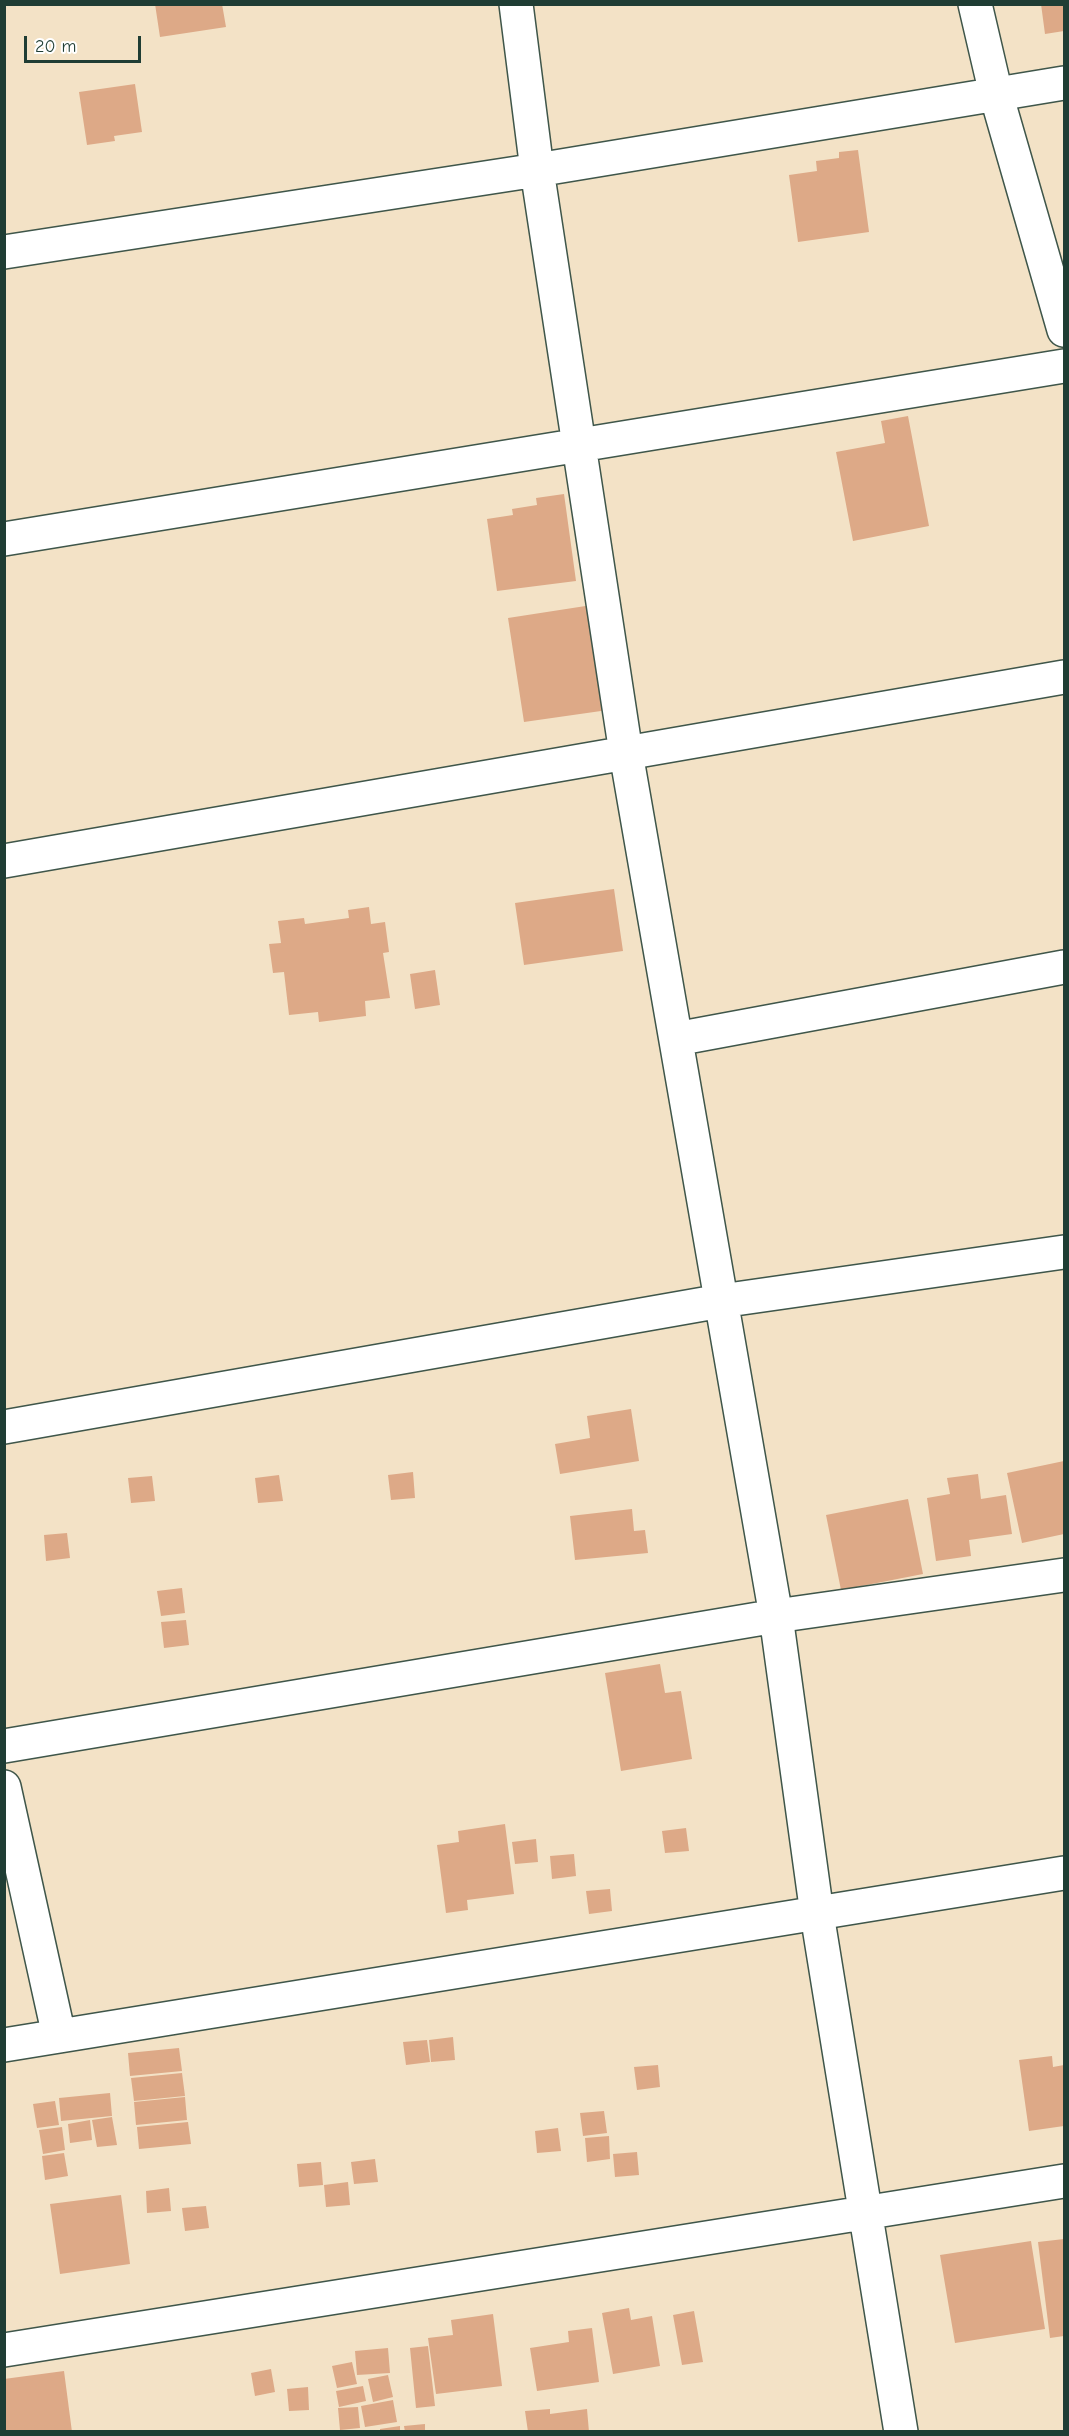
<!DOCTYPE html>
<html>
<head>
<meta charset="utf-8">
<style>
  body { margin:0 }
  #map { position:relative; width:1069px; height:2436px; overflow:hidden; background:#f3e2c6; font-family:"Comic Neue",sans-serif }
  canvas { display:block }
  .frame { position:absolute; inset:0; border:6px solid #1f3d34; pointer-events:none }
  .scale { position:absolute; left:24px; top:36px; width:117px; height:27px; box-sizing:border-box; border:3px solid #1f3d34; border-top:0; padding-left:8px; font-size:18px; line-height:21px; white-space:nowrap; color:#1f3d34; -webkit-text-stroke:4px #fff; paint-order:stroke }
</style>
</head>
<body>
<div id="map">
<canvas width="1069" height="2436"></canvas>
<div class="frame"></div>
<div class="scale">20 m</div>
</div>
<script>
const ctx = document.querySelector('canvas').getContext('2d');
ctx.lineJoin = 'round';
function fillPath(path, color) { ctx.fillStyle = color; ctx.fill(path, 'evenodd'); }
const toPath = rows => new Path2D(rows.map(r => 'M' + r).join(''));
function strokePath(path, color, width, dash) { ctx.strokeStyle = color; ctx.lineWidth = width; ctx.lineCap = dash ? 'butt' : 'round'; ctx.setLineDash(dash || []); ctx.stroke(path); }
const building = toPath([
  [155,4,222,4,226,27,160,37],
  [1041,4,1064,4,1064,31,1045,34],
  [135,84,142,132,114,136,115,141,87,145,79,92],
  [858,150,869,232,798,242,789,175,817,171,816,161,839,158,839,152],
  [908,416,929,526,853,541,836,452,885,443,881,421],
  [564,494,576,581,497,591,487,519,513,515,512,509,537,505,536,498],
  [592,605,608,710,524,722,508,618],
  [614,889,623,951,524,965,515,903],
  [369,907,371,924,385,922,389,952,383,953,390,998,365,1001,366,1016,319,1022,318,1012,289,1015,284,972,273,973,269,944,281,943,278,921,304,918,305,924,349,918,348,910],
  [435,970,440,1005,415,1009,410,974],
  [631,1409,639,1461,560,1474,555,1444,590,1438,587,1416],
  [1064,1461,1064,1534,1022,1543,1007,1473],
  [413,1472,415,1498,391,1500,388,1475],
  [978,1474,981,1499,1006,1495,1012,1534,969,1540,971,1556,936,1561,927,1498,950,1494,947,1478],
  [279,1475,283,1501,258,1503,255,1478],
  [152,1476,155,1501,131,1503,128,1478],
  [908,1499,923,1574,841,1590,826,1515],
  [632,1509,634,1531,645,1530,648,1553,575,1560,570,1516],
  [67,1533,70,1558,46,1561,44,1535],
  [182,1588,185,1613,161,1616,157,1591],
  [186,1620,189,1645,164,1648,161,1622],
  [660,1664,665,1693,681,1691,692,1759,621,1771,605,1673],
  [505,1824,514,1894,467,1900,468,1910,446,1913,437,1845,459,1842,458,1831],
  [686,1828,689,1851,665,1853,662,1831],
  [536,1839,538,1862,515,1864,512,1842],
  [574,1854,576,1876,552,1879,550,1856],
  [610,1889,612,1911,589,1914,586,1891],
  [453,2037,455,2060,431,2062,429,2040],
  [427,2040,430,2062,406,2065,403,2042],
  [179,2048,182,2071,130,2076,128,2053],
  [1052,2056,1053,2067,1064,2065,1064,2126,1029,2131,1019,2060],
  [658,2065,660,2087,637,2090,634,2067],
  [182,2073,185,2096,134,2101,131,2078],
  [110,2093,112,2116,61,2121,59,2098],
  [185,2097,187,2120,136,2125,134,2102],
  [55,2101,59,2125,37,2128,33,2104],
  [604,2111,607,2133,583,2136,580,2113],
  [112,2117,117,2145,97,2147,92,2120],
  [90,2120,92,2140,70,2143,68,2124],
  [188,2122,191,2144,139,2149,137,2127],
  [62,2127,65,2150,43,2154,39,2130],
  [558,2128,561,2151,537,2153,535,2131],
  [609,2136,610,2159,587,2162,585,2138],
  [637,2152,639,2175,615,2177,613,2154],
  [64,2153,68,2176,45,2180,42,2156],
  [375,2159,378,2182,354,2184,351,2162],
  [321,2162,323,2185,299,2187,297,2164],
  [348,2182,350,2205,326,2207,324,2185],
  [169,2188,171,2211,147,2213,146,2191],
  [121,2195,130,2264,60,2274,50,2204],
  [206,2206,209,2228,185,2231,182,2208],
  [1064,2239,1064,2336,1050,2338,1038,2242],
  [1031,2241,1045,2329,955,2343,940,2255],
  [629,2308,631,2320,652,2316,660,2366,613,2374,602,2313],
  [694,2311,703,2362,682,2365,673,2315],
  [493,2314,502,2386,436,2394,428,2338,453,2335,451,2320],
  [592,2328,599,2382,537,2391,530,2348,569,2342,568,2331],
  [428,2346,435,2406,416,2408,410,2348],
  [388,2348,390,2373,357,2375,355,2351],
  [352,2362,357,2384,337,2388,332,2366],
  [271,2369,275,2392,255,2396,251,2373],
  [64,2371,72,2432,4,2432,4,2379],
  [388,2375,393,2397,373,2402,368,2379],
  [363,2386,366,2401,339,2407,336,2391],
  [308,2387,309,2410,289,2411,287,2389],
  [393,2400,397,2422,365,2427,361,2406],
  [358,2407,360,2428,340,2430,338,2408],
  [550,2409,550,2414,587,2409,589,2432,528,2432,525,2411],
  [425,2424,425,2432,405,2432,404,2426],
  [400,2426,400,2432,380,2432,380,2429]
]);
const minor = toPath([
  [516,4,537,170,626,753,776,1616,817,1914,901,2432],
  [975,4,996,94,1064,330],
  [4,252,537,170,1064,83],
  [4,539,1064,366],
  [4,861,1064,677],
  [676,1039,1064,967],
  [4,1427,721,1301,1064,1252],
  [4,1746,776,1616,1064,1575],
  [4,1787,59,2036],
  [4,2045,1064,1873],
  [4,2350,1064,2181]
]);
fillPath(building, '#dda987');
strokePath(minor, '#3f564a', 36);
strokePath(minor, '#fff', 33);
</script>
</body>
</html>
